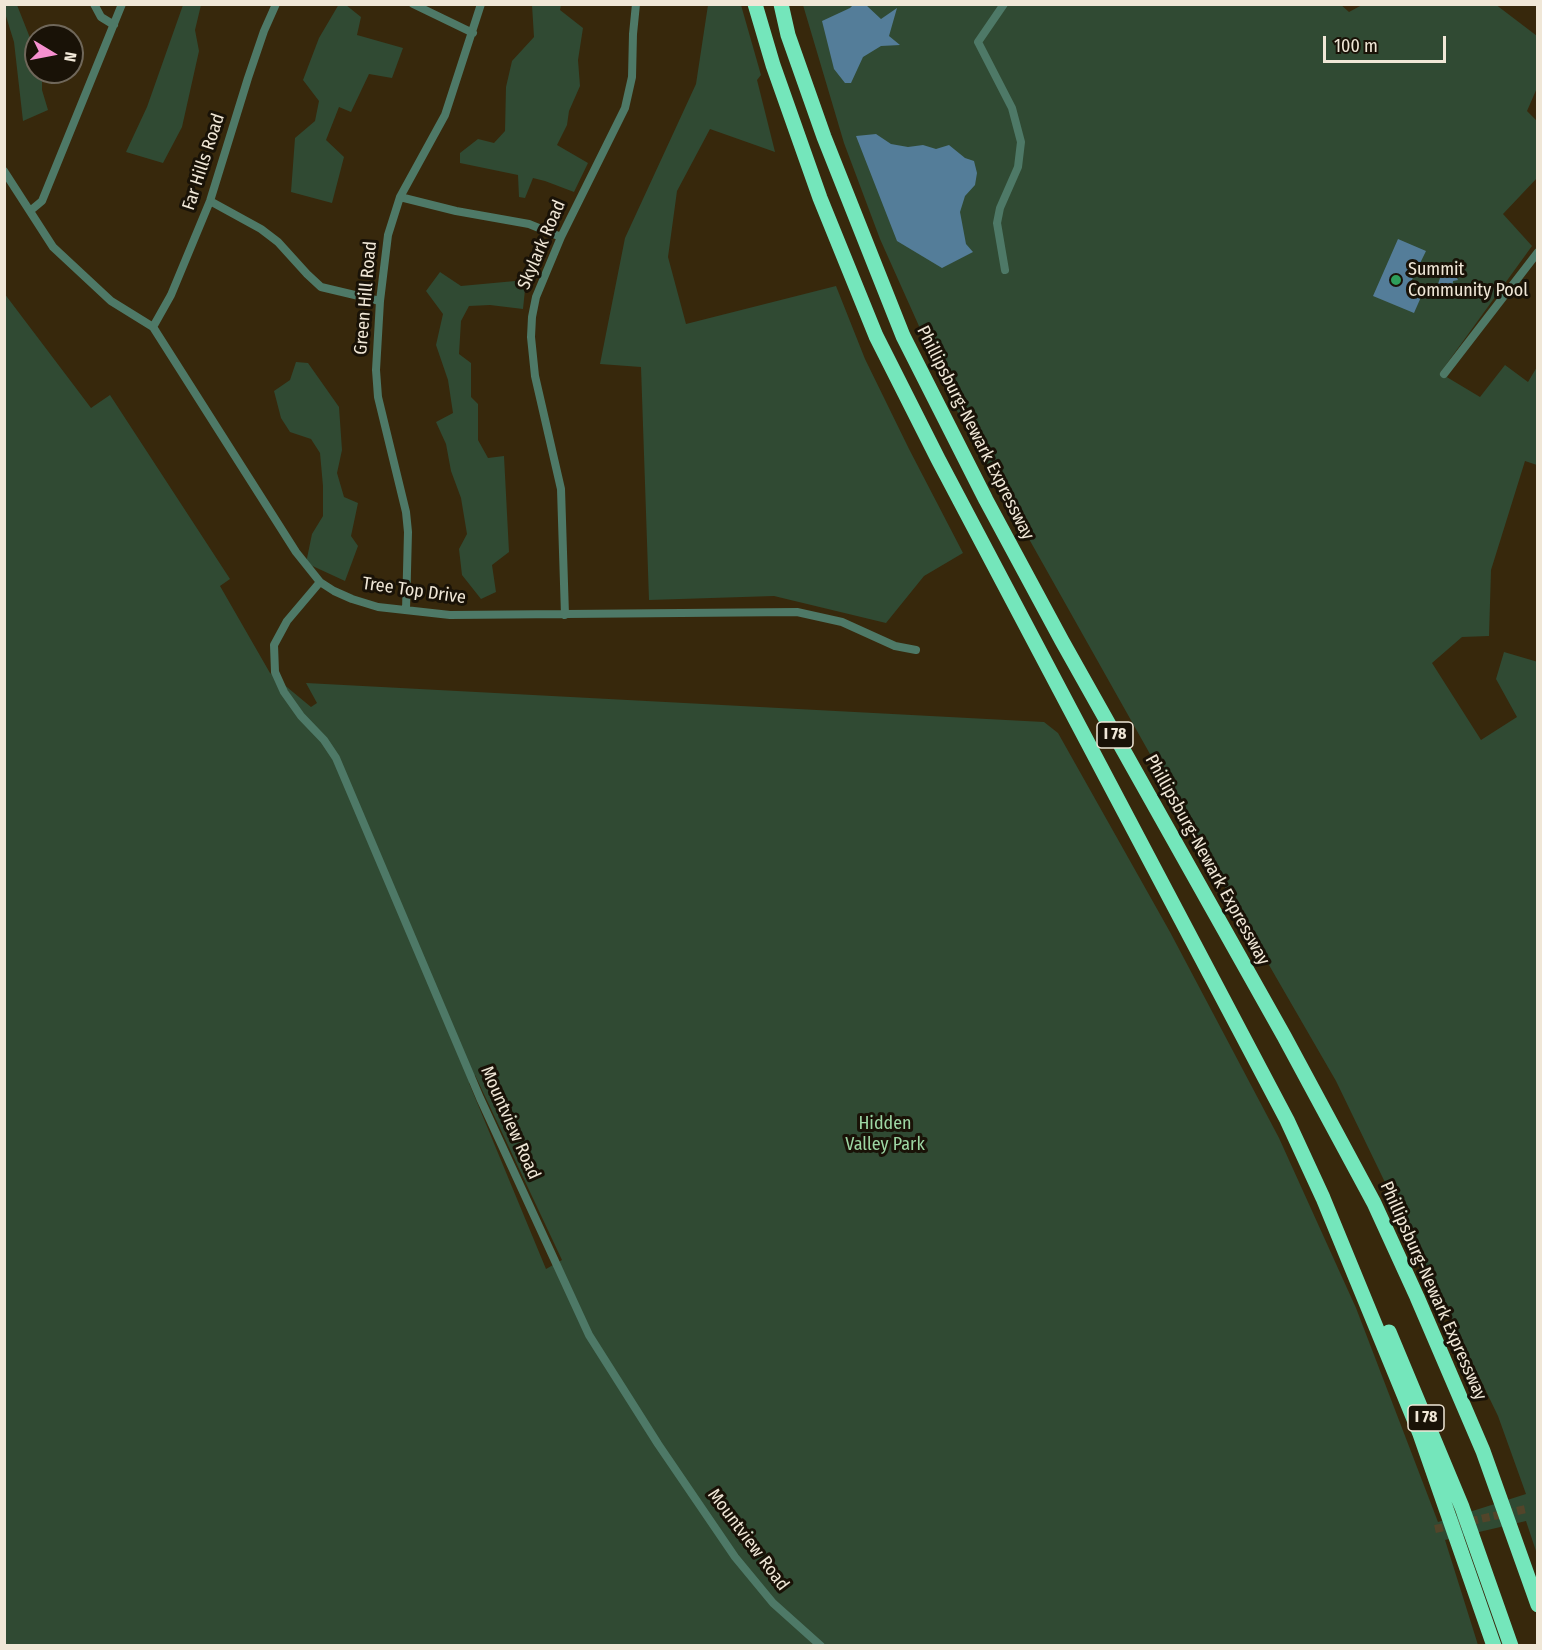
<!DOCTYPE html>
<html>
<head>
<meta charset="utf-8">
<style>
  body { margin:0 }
  #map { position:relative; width:1542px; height:1650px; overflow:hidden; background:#37280c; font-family:"Fira Sans Condensed",sans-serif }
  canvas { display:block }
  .frame { position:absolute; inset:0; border:6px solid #f0e7d7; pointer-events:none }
  .north { position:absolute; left:24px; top:24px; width:60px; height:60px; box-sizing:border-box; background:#191207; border:2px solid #6f675a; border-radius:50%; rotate:100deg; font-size:16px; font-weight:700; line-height:24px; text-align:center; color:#f0e7d7 }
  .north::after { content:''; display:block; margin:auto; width:21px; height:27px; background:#f690d0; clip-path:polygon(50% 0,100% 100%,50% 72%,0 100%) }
  .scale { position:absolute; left:1323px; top:36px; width:123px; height:27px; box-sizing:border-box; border:3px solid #f0e7d7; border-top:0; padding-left:8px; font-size:18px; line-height:21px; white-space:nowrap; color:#f0e7d7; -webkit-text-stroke:4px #191207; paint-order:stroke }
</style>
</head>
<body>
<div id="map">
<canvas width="1542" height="1650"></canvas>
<div class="frame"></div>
<div class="north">N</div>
<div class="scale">100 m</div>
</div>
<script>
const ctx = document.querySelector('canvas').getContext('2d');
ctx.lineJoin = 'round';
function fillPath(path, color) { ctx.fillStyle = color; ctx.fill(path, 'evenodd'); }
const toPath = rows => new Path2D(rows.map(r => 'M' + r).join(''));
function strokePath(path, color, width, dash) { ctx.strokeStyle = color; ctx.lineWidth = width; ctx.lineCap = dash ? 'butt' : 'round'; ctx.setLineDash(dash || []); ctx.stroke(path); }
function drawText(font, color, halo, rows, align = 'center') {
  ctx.font = font + ' "Fira Sans Condensed",sans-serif'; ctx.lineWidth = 6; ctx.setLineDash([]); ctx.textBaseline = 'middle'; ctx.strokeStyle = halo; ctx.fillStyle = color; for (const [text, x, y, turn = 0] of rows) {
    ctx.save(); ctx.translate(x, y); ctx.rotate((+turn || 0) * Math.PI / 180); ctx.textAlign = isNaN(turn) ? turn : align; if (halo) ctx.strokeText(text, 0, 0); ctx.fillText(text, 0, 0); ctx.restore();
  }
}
const green = toPath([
  [339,4,346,5,361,17,357,35,403,48,392,78,369,74,351,112,339,107,326,140,344,157,332,203,291,192,295,138,315,121,319,101,303,80,319,38],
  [1340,4,1349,12,1362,5,1495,4,1537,36,1537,88,1527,111,1537,121,1537,178,1503,214,1532,246,1440,373,1480,397,1505,365,1528,382,1537,367,1537,465,1525,461,1491,570,1489,636,1462,637,1432,663,1481,740,1517,717,1496,679,1504,652,1538,662,1537,1554,1526,1521,1445,1540,1478,1645,5,1645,4,293,91,408,110,395,230,579,220,586,270,673,311,707,317,703,306,683,1044,722,1058,733,1170,932,1279,1138,1356,1308,1438,1522,1526,1494,1498,1416,1336,1081,1258,946,957,411,880,239,844,143,803,5],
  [475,1075,562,1260,546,1269,469,1083],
  [4,5,17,5,36,53,36,72,42,72,42,90,48,110,23,121,14,42,5,13],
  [183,5,201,5,195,30,199,51,182,127,163,163,126,152,147,107],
  [532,5,561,5,560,10,583,28,578,60,580,86,569,111,567,125,557,145,588,163,574,192,545,181,533,178,525,198,519,197,518,175,460,163,460,153,478,139,494,143,505,131,506,87,512,61,534,37],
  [708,5,741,5,761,75,757,80,775,152,710,129,677,191,668,257,686,324,836,286,865,359,909,449,963,553,924,576,886,623,774,596,649,600,641,367,600,364,625,238,696,84],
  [440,272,461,286,526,280,523,309,490,305,469,306,461,321,459,354,471,363,471,397,478,404,478,440,488,458,504,456,509,552,492,565,496,592,481,599,462,575,459,549,467,534,461,498,451,471,446,444,436,422,453,413,448,380,436,345,443,314,426,291],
  [296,362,308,363,339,407,342,450,337,473,344,497,358,503,351,536,358,546,345,581,306,563,312,534,323,516,323,486,320,453,311,439,290,432,281,418,274,391,290,380]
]);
const water = toPath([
  [853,5,866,5,881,19,897,8,889,36,900,45,881,46,863,57,851,83,845,83,834,69,822,21,850,8],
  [876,134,891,144,908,147,923,145,936,149,949,145,965,158,974,161,977,173,975,185,965,196,960,212,966,244,973,252,942,268,897,241,856,136],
  [1398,239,1426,251,1407,290,1421,297,1414,313,1373,296],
  [1445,263,1452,268,1458,280,1453,281,1452,289,1438,284]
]);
const streetTunnel = toPath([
  [1435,1529,1526,1509]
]);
const street = toPath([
  [94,4,101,17,114,25],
  [413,4,473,33],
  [1004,4,978,42,1012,108,1021,142,1018,167,1000,208,997,223,1005,270],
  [4,171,53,247,111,301,153,327,296,552,320,582,334,591,352,599,378,607,450,615,797,612,842,622,895,646,916,650],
  [400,197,456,211,529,224,561,237],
  [210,201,261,229,278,242,307,274,321,287,380,301],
  [30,211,42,201,122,4],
  [153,327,171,295,210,201,248,78,264,31,276,4],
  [1444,374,1538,252],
  [320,582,287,621,274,645,275,672,284,692,301,716,324,740,336,758,480,1098,589,1335,658,1444,735,1557,773,1603,821,1646],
  [406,610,408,532,406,512,378,397,376,370,380,301,388,235,400,197,445,115,481,4],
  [565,615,561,489,535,376,531,337,532,317,536,297,561,237,625,108,632,77,633,34,636,4]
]);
const highway = toPath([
  [755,4,773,65,820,198,876,336,938,459,1287,1120,1323,1198,1420,1434,1494,1646],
  [781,4,788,35,824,137,903,336,986,500,1062,641,1284,1036,1374,1203,1417,1297,1483,1451,1538,1605],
  [1389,1332,1462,1507,1511,1646]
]);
const markers = [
  [1396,280,6,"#2e9e5b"]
];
const shields = [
  [1115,735,36],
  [1426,1418,36]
];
const shieldNames = [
  ["I 78",1115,735],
  ["I 78",1426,1418]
];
const streetNames = [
  ["Far Hills Road",204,162,-72],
  ["Skylark Road",542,245,-67],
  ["Green Hill Road",366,298,-85],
  ["Phillipsburg-Newark Expressway",975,433,63],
  ["Tree Top Drive",414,591,8],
  ["Phillipsburg-Newark Expressway",1207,860,61],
  ["Mountview Road",510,1123,66],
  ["Phillipsburg-Newark Expressway",1433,1291,66],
  ["Mountview Road",748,1540,53]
];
const poiNames = [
  ["Summit",1408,270],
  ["Community Pool",1408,291]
];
const parkNames = [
  ["Hidden",885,1124],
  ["Valley Park",885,1145]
];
fillPath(green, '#304a33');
fillPath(water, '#547d99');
strokePath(streetTunnel, '#53452a', 8, [8, 4]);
strokePath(street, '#4e7967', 8);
strokePath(highway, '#74e6bb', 15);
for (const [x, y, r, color] of markers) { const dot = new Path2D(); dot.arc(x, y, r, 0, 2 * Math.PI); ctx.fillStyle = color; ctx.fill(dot); strokePath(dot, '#191207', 2); }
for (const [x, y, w] of shields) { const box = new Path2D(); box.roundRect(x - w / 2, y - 13, w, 26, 4.5); ctx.fillStyle = '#191207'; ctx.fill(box); strokePath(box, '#f0e7d7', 1.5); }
drawText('bold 16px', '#f0e7d7', null, shieldNames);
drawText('18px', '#f0e7d7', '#191207', streetNames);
drawText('18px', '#f0e7d7', '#191207', poiNames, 'left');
drawText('18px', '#9dd7a4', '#191207', parkNames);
</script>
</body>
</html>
